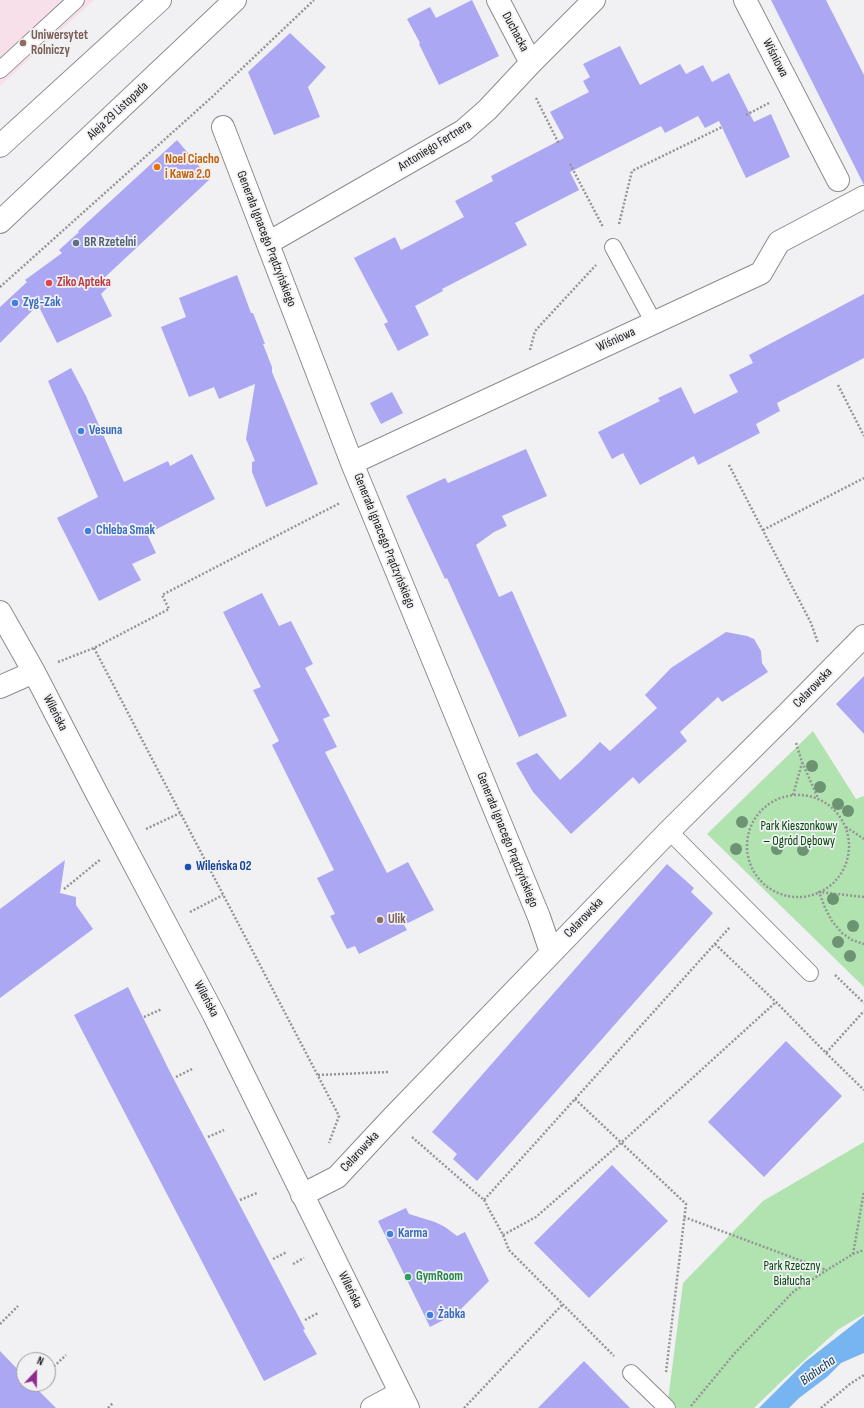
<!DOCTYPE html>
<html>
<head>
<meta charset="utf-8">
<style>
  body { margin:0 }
  #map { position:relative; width:864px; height:1408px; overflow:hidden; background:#f1f1f3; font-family:"Sofia Sans Condensed",sans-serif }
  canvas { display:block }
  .north { position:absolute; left:16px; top:1352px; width:40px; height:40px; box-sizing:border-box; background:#f1f1f3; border:1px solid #9b9b9c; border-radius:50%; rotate:22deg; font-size:11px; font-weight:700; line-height:16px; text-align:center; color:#19191a }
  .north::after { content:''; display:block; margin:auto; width:14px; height:18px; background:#912a8f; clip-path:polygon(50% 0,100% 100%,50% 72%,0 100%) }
</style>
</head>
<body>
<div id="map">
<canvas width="864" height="1408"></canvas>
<div class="north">N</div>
</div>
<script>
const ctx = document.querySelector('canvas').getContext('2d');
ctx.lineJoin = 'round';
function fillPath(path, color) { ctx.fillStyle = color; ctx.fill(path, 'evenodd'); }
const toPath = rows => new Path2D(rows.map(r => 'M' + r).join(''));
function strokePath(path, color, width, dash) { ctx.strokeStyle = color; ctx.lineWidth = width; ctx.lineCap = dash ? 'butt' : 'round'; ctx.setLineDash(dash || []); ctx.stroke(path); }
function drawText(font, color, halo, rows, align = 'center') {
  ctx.font = font + ' "Sofia Sans Condensed",sans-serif'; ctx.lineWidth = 3.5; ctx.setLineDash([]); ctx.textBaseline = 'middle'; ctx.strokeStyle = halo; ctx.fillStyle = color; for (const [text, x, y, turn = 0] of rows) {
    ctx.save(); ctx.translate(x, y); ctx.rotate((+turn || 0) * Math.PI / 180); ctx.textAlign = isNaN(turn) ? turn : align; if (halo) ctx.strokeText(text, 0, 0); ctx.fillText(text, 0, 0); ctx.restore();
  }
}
const education = toPath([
  [0,0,94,0,0,86]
]);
const green = toPath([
  [813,731,856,799,864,796,864,987,707,834],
  [864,1142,864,1314,839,1329,785,1378,754,1408,677,1408,668,1400,683,1283,763,1201]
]);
const water = toPath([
  [864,1316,864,1353,841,1363,827,1377,799,1398,789,1408,759,1408,805,1362]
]);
const building = toPath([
  [472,0,499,56,439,85,419,44,420,43,407,19,430,7,436,18],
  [771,0,826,0,864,75,864,185],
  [290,33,326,67,308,87,320,117,274,135,248,72],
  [620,46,640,85,680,64,686,74,703,65,712,82,729,73,754,122,771,114,790,157,746,178,719,121,705,128,698,116,665,133,661,126,570,172,579,190,515,223,527,245,442,289,443,291,415,306,429,335,398,351,384,324,388,322,354,258,395,237,401,250,464,217,455,201,493,181,491,176,564,138,550,112,589,92,583,81,590,77,583,64],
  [177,140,210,179,102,280,108,287,101,294,112,316,57,343,38,305,0,343,0,307,27,282,25,280,62,253,59,250,79,232,78,231],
  [237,275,251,313,253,313,265,344,263,344,272,367,272,372,318,484,266,507,252,472,252,462,255,461,246,439,255,384,219,399,214,387,189,397,161,327,186,317,179,298],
  [864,294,864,358,777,403,780,411,756,424,760,433,698,465,694,456,640,485,623,453,612,459,598,432,660,401,658,398,681,387,694,414,738,392,729,375,753,363,749,355],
  [71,368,86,396,124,482,168,461,170,466,192,454,215,499,147,534,156,553,132,564,141,580,99,601,57,518,98,497,48,381],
  [392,392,403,413,381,424,370,403],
  [526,449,547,496,502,516,507,526,494,532,476,545,499,597,512,591,567,716,519,737,447,578,445,579,406,496,445,478,448,483],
  [262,593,279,626,291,621,313,664,305,668,330,716,323,719,337,747,325,752,387,873,408,862,434,910,404,925,407,930,359,954,355,946,347,949,330,916,335,914,317,878,334,870,272,745,279,741,253,690,261,687,223,612],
  [726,632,747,636,754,639,761,651,762,663,768,672,722,702,718,697,680,732,687,741,639,784,633,777,571,834,533,792,516,763,537,753,560,780,580,762,600,742,610,751,657,708,645,695,671,668],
  [864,676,864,734,836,704],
  [65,860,60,893,76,897,76,905,93,929,0,998,0,909],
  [667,864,694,888,691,892,713,913,477,1181,453,1159,457,1154,432,1132],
  [128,987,170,1072,305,1329,303,1330,317,1354,264,1381,74,1015],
  [786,1041,842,1096,764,1177,708,1122],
  [612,1165,668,1221,589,1298,534,1243],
  [406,1208,409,1214,435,1222,445,1227,457,1236,465,1232,489,1281,457,1313,430,1327,378,1221],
  [0,1351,24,1376,24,1384,32,1384,56,1408,0,1408],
  [584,1361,630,1408,538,1408]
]);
const path = toPath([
  [536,98,559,144],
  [746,115,769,103],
  [570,164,603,227],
  [619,224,632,171,722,127],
  [0,287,212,97,314,0],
  [530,350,535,331,596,265],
  [838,385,864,436],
  [729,465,811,623,818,643],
  [763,530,864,478],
  [94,648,339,1116,329,1143],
  [58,662,94,648,169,609,162,595,340,503],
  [796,743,802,762,818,798],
  [793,795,802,763],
  '747 846a51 51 0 1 1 102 0a51 51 0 1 1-102 0Z',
  [846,827,864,839],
  [146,829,180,813],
  [64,889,101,859],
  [864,897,819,892,825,908,832,921,842,933,852,940,864,944],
  [190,912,223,895],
  [715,944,776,1002,826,1053,864,1011],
  [835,975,864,1003],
  [144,1017,162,1009],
  [826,1053,864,1090],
  [318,1075,388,1072],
  [176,1077,192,1069],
  [575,1099,686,1204,666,1372],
  [208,1137,224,1130],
  [412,1137,484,1200,730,927],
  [240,1200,257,1193],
  [484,1200,503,1235,509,1250,614,1356],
  [684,1217,826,1270],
  [503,1235,536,1217,622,1142,776,1002],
  [853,1254,864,1191],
  [273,1259,287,1252],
  [293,1264,304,1258],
  [305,1320,318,1313],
  [0,1324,18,1306],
  [48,1372,66,1355],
  [34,1386,36,1384],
  [691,1406,734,1354,794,1291,827,1270,853,1254,864,1250],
  [108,1408,113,1403],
  [464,1408,563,1304],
  [821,1408,850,1384,864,1375]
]);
const service = toPath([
  [0,70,76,0],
  [613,247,654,323],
  [669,831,810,973],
  [631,1373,667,1408]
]);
const minor = toPath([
  [498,0,531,63],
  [745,0,838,180],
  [223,127,352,463,539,917,551,952],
  [268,243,463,131,487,110,531,63,594,0],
  [352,463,761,273,779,242,864,197],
  [0,612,34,672,96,792,214,1015,408,1408],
  [0,687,34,672],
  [302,1195,337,1177,392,1118,669,831,787,714,864,636],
  [372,1408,400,1393]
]);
const primary = toPath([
  [0,146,160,0],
  [0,222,235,0]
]);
const trees = [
  [812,766],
  [820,787],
  [838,804],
  [848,811],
  [742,822],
  [736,849],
  [777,849],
  [803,850],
  [833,899],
  [853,926],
  [838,942],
  [850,956]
];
const markers = [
  [23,43,4,"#8d6e63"],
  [157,167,4,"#e8710a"],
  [76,243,4,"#5c6f8a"],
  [49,283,4,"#e0444e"],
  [15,303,4,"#3f7fe0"],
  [81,431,4,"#3f7fe0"],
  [88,531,4,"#3f7fe0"],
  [188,867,4,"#1a4fb4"],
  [380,920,4,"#8d6e63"],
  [390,1234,4,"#3f7fe0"],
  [408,1277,4,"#2e9e5b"],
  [430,1315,4,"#3f7fe0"]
];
const streetNames = [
  ["Duchacka",515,32,62],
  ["Wiśniowa",775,58,63],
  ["Aleja 29 Listopada",118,111,-43],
  ["Antoniego Fertnera",435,146,-32],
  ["Generała Ignacego Prądzyńskiego",266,239,69],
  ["Wiśniowa",616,340,-25],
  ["Generała Ignacego Prądzyńskiego",384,541,68],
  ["Celarowska",813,688,-46],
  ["Wileńska",55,713,63],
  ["Generała Ignacego Prądzyńskiego",507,840,68],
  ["Celarowska",584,918,-46],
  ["Wileńska",206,999,62],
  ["Celarowska",360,1152,-47],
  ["Wileńska",350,1290,64]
];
const educationNames = [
  ["Uniwersytet",31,36],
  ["Rolniczy",31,51],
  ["Ulik",388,920]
];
const foodNames = [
  ["Noel Ciacho",165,160],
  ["i Kawa 2.0",165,175]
];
const serviceNames = [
  ["BR Rzetelni",84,243]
];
const healthNames = [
  ["Ziko Apteka",57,283]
];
const shopNames = [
  ["Zyg-Zak",23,303],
  ["Vesuna",89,431],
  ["Chleba Smak",96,531],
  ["Karma",398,1234],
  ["Żabka",438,1315]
];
const parkNames = [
  ["Park Kieszonkowy",799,827],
  ["– Ogród Dębowy",799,842],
  ["Park Rzeczny",792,1267],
  ["Białucha",792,1282]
];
const transitNames = [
  ["Wileńska 02",196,867]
];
const leisureNames = [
  ["GymRoom",416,1277]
];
const waterNames = [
  ["Białucha",818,1371,-36]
];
fillPath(education, '#f8e0ea');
fillPath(green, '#b1e3b1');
fillPath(water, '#77b5f1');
fillPath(building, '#aca7f3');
strokePath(service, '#8c8c8d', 18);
strokePath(minor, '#8c8c8d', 24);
strokePath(primary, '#8c8c8d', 24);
strokePath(path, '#949495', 2.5, [2, 2]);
strokePath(service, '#fff', 16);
strokePath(minor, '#fff', 22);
strokePath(primary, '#fff', 22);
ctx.fillStyle = '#6c9473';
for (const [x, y] of trees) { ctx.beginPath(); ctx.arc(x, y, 6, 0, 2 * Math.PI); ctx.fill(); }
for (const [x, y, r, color] of markers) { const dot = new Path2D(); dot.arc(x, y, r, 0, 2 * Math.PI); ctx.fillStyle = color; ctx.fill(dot); strokePath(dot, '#f1f1f3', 1.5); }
drawText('13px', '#19191a', '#f1f1f3', streetNames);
drawText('bold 13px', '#785e54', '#f1f1f3', educationNames, 'left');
drawText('bold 13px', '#c56008', '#f1f1f3', foodNames, 'left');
drawText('bold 13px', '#4e5e75', '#f1f1f3', serviceNames, 'left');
drawText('bold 13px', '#be3a42', '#f1f1f3', healthNames, 'left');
drawText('bold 13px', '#366cbe', '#f1f1f3', shopNames, 'left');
drawText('13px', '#00470b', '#f1f1f3', parkNames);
drawText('bold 13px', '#164399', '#f1f1f3', transitNames, 'left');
drawText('bold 13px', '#27864d', '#f1f1f3', leisureNames, 'left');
drawText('italic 14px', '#04345a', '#f1f1f3', waterNames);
</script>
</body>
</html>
